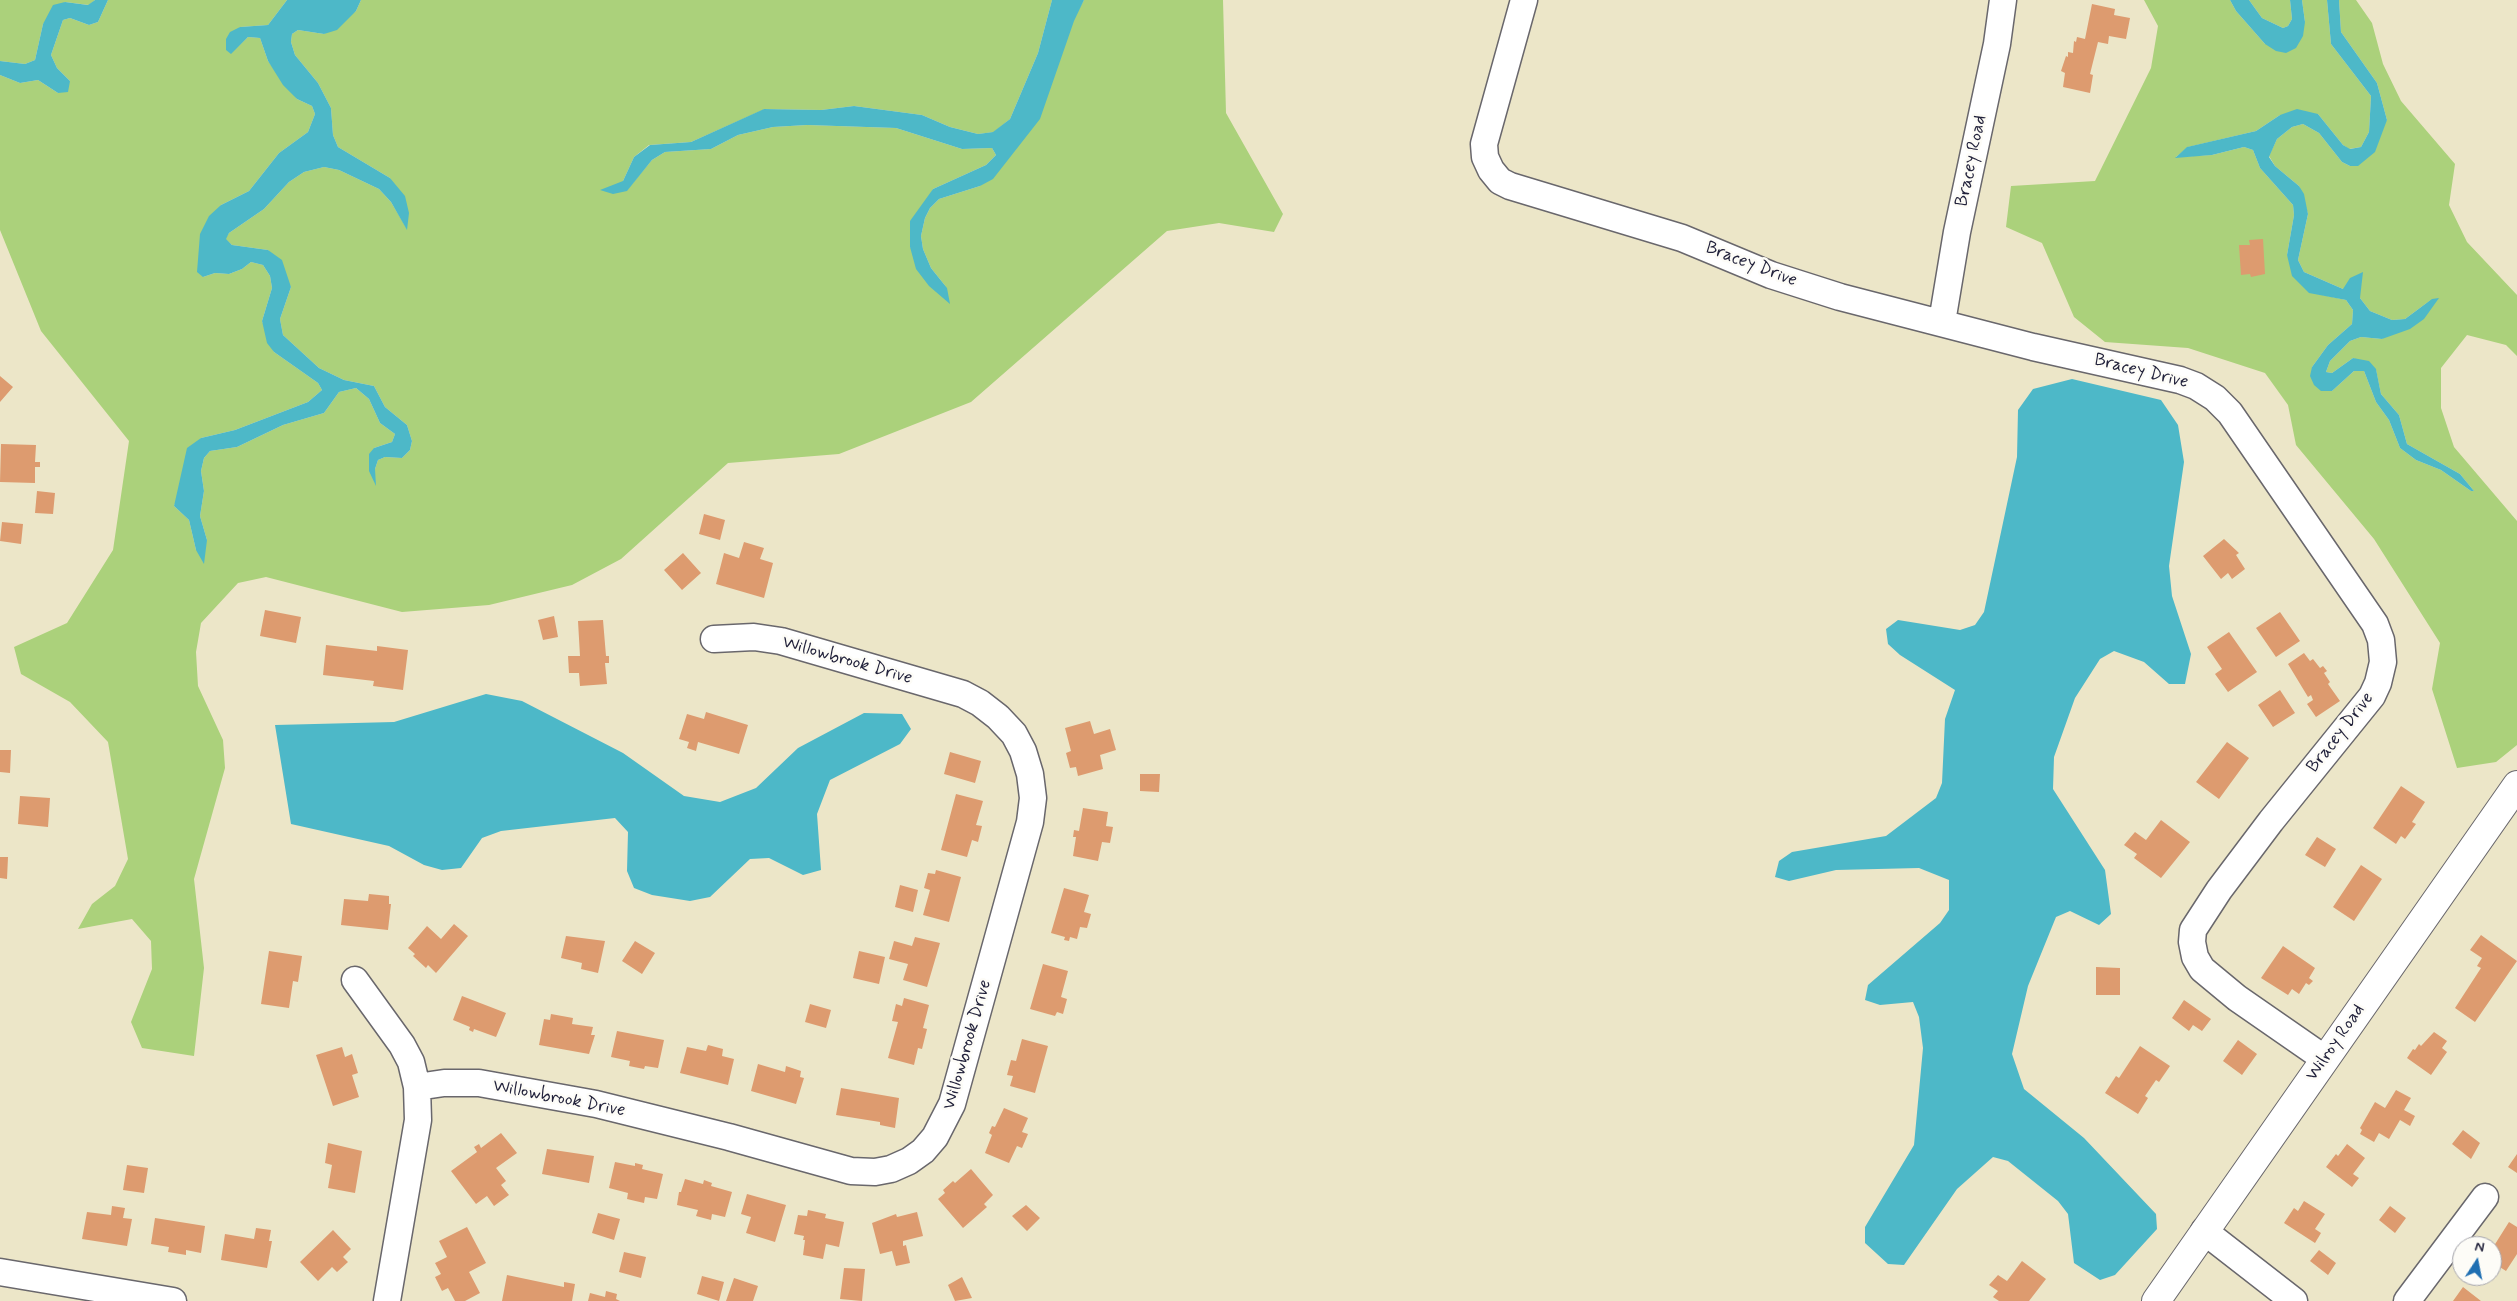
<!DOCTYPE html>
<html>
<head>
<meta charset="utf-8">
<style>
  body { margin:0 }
  #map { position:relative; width:2517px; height:1301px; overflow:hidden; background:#ece6c8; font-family:Mynerve,sans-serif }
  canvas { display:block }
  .north { position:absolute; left:2452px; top:1236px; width:50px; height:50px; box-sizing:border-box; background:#fdfcf7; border:1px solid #a5a5ac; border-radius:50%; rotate:11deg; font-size:14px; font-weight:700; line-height:20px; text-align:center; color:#22223b }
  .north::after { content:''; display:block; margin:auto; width:18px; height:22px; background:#1f6fb2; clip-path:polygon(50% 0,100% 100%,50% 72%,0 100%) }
</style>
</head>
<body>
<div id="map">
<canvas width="2517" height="1301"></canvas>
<div class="north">N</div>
</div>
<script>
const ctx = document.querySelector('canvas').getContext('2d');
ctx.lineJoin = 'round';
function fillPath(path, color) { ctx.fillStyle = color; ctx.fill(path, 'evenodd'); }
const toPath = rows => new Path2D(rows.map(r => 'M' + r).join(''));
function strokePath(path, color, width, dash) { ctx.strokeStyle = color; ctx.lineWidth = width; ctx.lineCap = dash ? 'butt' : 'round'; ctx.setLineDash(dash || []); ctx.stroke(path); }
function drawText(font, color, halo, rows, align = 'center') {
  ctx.font = font + ' Mynerve,sans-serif'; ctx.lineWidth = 5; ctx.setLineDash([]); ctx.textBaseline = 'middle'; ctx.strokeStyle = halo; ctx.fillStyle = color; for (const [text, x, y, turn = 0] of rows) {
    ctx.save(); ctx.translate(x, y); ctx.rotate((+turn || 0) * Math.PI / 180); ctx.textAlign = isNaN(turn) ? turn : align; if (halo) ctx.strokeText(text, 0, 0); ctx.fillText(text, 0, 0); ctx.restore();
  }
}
const green = toPath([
  [0,0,95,0,89,5,65,2,43,24,35,60,25,64,0,61],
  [108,0,287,0,268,25,240,27,231,53,248,37,260,38,268,61,297,99,312,106,315,114,308,132,279,153,249,191,221,205,203,277,215,273,229,274,242,269,251,262,263,265,270,276,272,288,262,321,274,352,318,383,322,390,308,402,235,430,201,438,174,506,189,520,196,550,207,540,200,516,204,491,201,471,204,458,210,451,237,447,283,425,324,413,339,392,356,388,369,399,380,423,395,434,392,442,374,448,375,484,375,469,378,460,385,457,402,458,410,450,412,441,407,425,385,407,374,386,344,380,319,368,283,335,280,319,291,287,268,250,232,245,225,239,229,233,264,209,289,182,304,172,324,167,339,170,379,189,391,202,407,229,390,178,338,147,333,135,331,108,318,83,295,55,291,42,292,34,298,30,324,34,356,11,361,0,1052,0,1038,53,1010,119,994,132,978,134,950,127,922,115,854,106,821,110,765,109,691,142,649,145,634,157,623,181,626,191,652,160,665,152,711,149,738,135,773,127,807,125,896,128,962,149,992,148,996,155,986,165,933,189,910,247,947,288,931,268,923,249,921,236,925,218,930,208,939,199,980,186,1084,0,1223,0,1226,113,1283,214,1274,232,1219,223,1167,231,971,402,839,454,728,463,621,559,572,585,489,605,402,612,266,577,238,583,201,623,196,652,198,686,223,740,225,768,194,879,204,968,194,1056,142,1048,131,1022,152,969,151,941,132,919,78,929,92,904,115,886,128,859,108,742,70,702,21,674,14,647,67,623,113,550,129,441,41,331,0,230,0,75,20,83,38,80,58,93,70,81,57,68,51,55,63,20,70,18,89,25,98,22],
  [2144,0,2230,0,2236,11,2265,44,2305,22,2302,0,2327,0,2331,44,2371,96,2369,132,2361,147,2349,149,2343,145,2318,114,2280,115,2256,131,2188,147,2176,157,2212,155,2244,147,2253,150,2260,168,2293,205,2294,215,2287,255,2309,292,2346,300,2353,310,2352,324,2328,345,2312,367,2332,391,2354,371,2364,371,2376,402,2389,420,2400,448,2416,460,2441,470,2471,491,2474,491,2460,474,2407,444,2399,415,2381,394,2376,370,2353,358,2332,373,2326,372,2330,361,2350,341,2361,337,2382,339,2432,299,2405,319,2392,320,2370,311,2360,298,2343,289,2304,272,2298,260,2308,214,2299,186,2275,166,2269,156,2277,139,2292,127,2303,124,2319,133,2342,162,2350,166,2387,120,2377,83,2341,32,2339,0,2356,0,2372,23,2383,64,2401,101,2455,164,2449,205,2467,242,2517,295,2517,356,2506,345,2467,335,2441,368,2441,408,2454,447,2517,521,2517,745,2496,762,2457,768,2432,689,2440,643,2374,539,2296,445,2288,405,2265,373,2188,348,2105,342,2074,317,2042,243,2006,227,2011,186,2095,181,2151,68,2158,26],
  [2249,0,2290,0,2292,19,2288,26,2283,28,2262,18]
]);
const water = toPath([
  [95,0,108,0,98,22,89,25,70,18,63,20,51,55,57,68,70,81,68,92,58,93,38,80,20,83,0,75,0,61,25,64,35,60,43,24,53,5,65,2,88,5],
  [287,0,361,0,356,11,337,30,324,34,298,30,292,34,291,42,295,55,318,83,331,108,333,135,338,147,390,178,405,196,409,213,407,230,391,202,379,189,339,170,324,167,304,172,289,182,264,209,229,233,226,239,232,245,268,250,282,260,291,287,280,319,283,335,319,368,344,380,374,386,385,407,407,425,412,441,410,450,402,458,385,457,378,460,375,469,376,486,369,471,369,454,374,448,392,442,395,434,380,423,369,399,356,388,339,392,324,413,283,425,237,447,210,451,204,458,201,471,204,491,200,516,207,540,204,564,196,550,189,520,174,506,187,448,201,438,235,430,308,402,322,390,318,383,274,352,267,343,262,321,272,288,270,276,263,265,251,262,242,269,229,274,215,273,203,277,197,272,200,234,209,216,221,205,249,191,279,153,308,132,315,114,312,106,297,99,283,85,268,61,260,38,248,37,231,54,226,50,226,39,230,32,240,27,268,25],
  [1052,0,1084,0,1074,21,1040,119,993,179,980,186,939,199,930,208,925,218,921,236,923,249,931,268,947,288,950,304,929,286,916,269,910,247,910,221,933,189,986,165,996,155,992,148,962,149,896,128,807,125,773,127,738,135,711,149,665,152,652,160,627,191,613,194,600,190,623,181,634,157,650,145,691,142,764,109,821,110,854,106,922,115,950,127,978,134,993,132,1010,119,1038,53],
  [2230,0,2249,0,2262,18,2283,28,2288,26,2292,19,2290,0,2302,0,2305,22,2303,36,2296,48,2286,53,2276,51,2265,44,2236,11],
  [2327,0,2339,0,2341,32,2377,83,2387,120,2375,152,2358,166,2350,166,2342,162,2319,133,2303,124,2292,127,2277,139,2269,157,2275,166,2299,186,2304,194,2308,214,2298,260,2304,272,2343,289,2350,278,2363,272,2360,298,2370,311,2392,320,2405,319,2432,299,2439,298,2424,319,2410,329,2382,339,2361,337,2350,341,2330,361,2326,372,2332,373,2353,358,2369,361,2376,369,2381,394,2399,415,2407,444,2460,474,2474,491,2471,491,2441,470,2416,460,2400,448,2389,420,2376,402,2364,371,2354,371,2332,391,2321,391,2314,385,2310,376,2312,367,2328,345,2352,324,2353,310,2346,300,2309,293,2292,276,2287,255,2294,215,2293,205,2260,168,2253,150,2244,147,2212,155,2175,158,2187,147,2256,131,2280,115,2297,109,2318,114,2343,145,2350,149,2361,147,2369,132,2371,96,2331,44],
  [2072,379,2161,400,2178,425,2184,462,2169,566,2172,596,2191,654,2185,684,2169,684,2144,662,2114,651,2100,659,2075,698,2054,757,2053,789,2105,870,2111,914,2099,925,2070,911,2056,917,2028,986,2012,1054,2024,1089,2084,1138,2156,1214,2157,1229,2115,1275,2100,1280,2074,1263,2068,1214,2058,1201,2008,1161,1993,1157,1957,1189,1904,1265,1888,1264,1865,1243,1865,1227,1914,1145,1923,1048,1919,1017,1913,1002,1880,1005,1865,1000,1868,985,1940,923,1949,910,1949,880,1919,868,1836,870,1789,881,1775,877,1779,861,1792,852,1886,836,1936,798,1942,783,1945,719,1955,690,1900,655,1888,644,1886,629,1898,620,1960,630,1975,625,1984,612,2017,457,2018,410,2033,389],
  [486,694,522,701,623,753,684,796,720,802,756,788,798,748,864,713,902,714,911,729,900,744,830,780,817,814,821,870,803,875,769,858,750,859,710,897,690,901,652,895,634,888,627,871,628,832,615,818,501,831,482,838,461,868,442,870,424,865,389,846,291,824,275,725,394,722]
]);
const building = toPath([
  [2092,4,2115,9,2114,15,2130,18,2126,39,2109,36,2108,44,2098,42,2090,74,2093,75,2090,93,2063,87,2065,73,2061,71,2066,56,2068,57,2068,52,2073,53,2074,41,2076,42,2077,37,2085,39],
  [2263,239,2265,274,2251,277,2250,274,2241,275,2239,245,2250,245,2249,240],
  [0,376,13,387,0,402],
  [1,444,36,445,35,462,40,462,40,467,35,467,35,483,0,482],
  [37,491,55,493,53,514,35,513],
  [704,514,725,520,720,540,699,534],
  [2,522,23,524,21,544,0,541],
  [2224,539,2239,553,2236,555,2245,569,2232,579,2228,573,2221,579,2203,556],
  [744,542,764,548,760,559,773,563,764,598,716,584,724,553,739,558],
  [683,553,701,573,682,590,664,570],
  [265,610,301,617,296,643,260,636],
  [2280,612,2300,641,2276,657,2256,628],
  [554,616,558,637,543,640,538,620],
  [603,620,606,656,609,656,609,663,605,663,607,684,580,686,579,673,569,673,568,656,580,656,578,621],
  [2229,632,2257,672,2228,692,2215,674,2222,669,2207,647],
  [326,645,377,651,377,646,408,650,403,690,373,686,374,681,323,675],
  [2304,653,2310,661,2313,659,2320,668,2323,666,2327,671,2324,673,2330,682,2328,684,2340,701,2316,717,2307,704,2313,700,2311,695,2308,697,2288,664],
  [2280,690,2295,713,2273,727,2258,705],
  [706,712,748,725,739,754,698,742,696,751,687,748,689,742,679,739,687,714,704,719],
  [1090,721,1094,734,1110,729,1116,750,1100,755,1103,769,1078,776,1076,767,1070,768,1066,753,1071,751,1065,728],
  [2227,742,2249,758,2219,799,2196,782],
  [0,750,11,750,10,773,0,772],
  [950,752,981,761,975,783,944,774],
  [1140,774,1160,774,1159,792,1140,791],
  [2401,786,2425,802,2412,822,2416,824,2405,839,2401,836,2396,844,2373,828],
  [956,794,983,801,976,825,982,826,978,842,972,840,967,857,941,850],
  [20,796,50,798,48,827,18,824],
  [1083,808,1108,812,1106,826,1113,827,1110,843,1102,842,1098,861,1073,856,1076,837,1073,837,1074,830,1079,831],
  [2161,820,2190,842,2161,878,2134,858,2137,854,2124,845,2135,832,2146,840],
  [2317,837,2336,849,2325,867,2305,855],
  [0,857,8,857,7,879,0,878],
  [2361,865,2382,879,2354,921,2333,907],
  [936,870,961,877,949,922,923,915,930,890,924,888,928,873,935,874],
  [900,885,918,890,913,912,895,907],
  [1064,888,1089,895,1084,912,1091,914,1087,928,1080,927,1077,939,1070,937,1069,941,1064,940,1065,937,1051,933],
  [369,894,389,896,389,904,391,904,388,930,341,925,344,899,368,901],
  [454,924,468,936,436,973,428,965,426,968,413,956,415,954,408,948,427,926,441,939],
  [2481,935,2517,961,2475,1022,2455,1008,2481,968,2477,966,2482,958,2470,950],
  [566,936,605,941,598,973,581,969,582,963,561,958],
  [915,937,940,943,927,987,903,980,908,964,889,959,894,941,912,946],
  [635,941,655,953,642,974,622,961],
  [2283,946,2315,968,2309,978,2313,981,2309,985,2306,983,2299,994,2292,989,2288,995,2261,978],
  [269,951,302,956,298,982,293,981,289,1008,261,1004],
  [859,951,885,957,879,984,853,978],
  [1043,964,1068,971,1061,997,1067,999,1063,1014,1057,1012,1055,1016,1030,1009],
  [2096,967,2120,968,2120,995,2096,995],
  [462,996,506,1013,496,1037,474,1029,473,1032,469,1030,470,1027,453,1020],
  [904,998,929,1005,923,1028,927,1029,922,1049,918,1048,914,1065,888,1058,898,1022,892,1021,896,1004,902,1006],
  [2184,1000,2211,1019,2202,1031,2193,1025,2189,1031,2172,1018],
  [810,1004,831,1010,826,1028,805,1022],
  [551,1014,573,1018,572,1024,593,1027,591,1035,595,1035,589,1054,539,1045,544,1019,550,1020],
  [617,1031,664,1040,658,1068,645,1066,644,1069,629,1066,630,1061,611,1057],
  [2434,1032,2447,1041,2442,1048,2447,1052,2431,1075,2407,1058,2413,1049,2415,1050,2419,1044,2421,1046],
  [1022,1039,1048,1046,1035,1093,1010,1086,1013,1076,1007,1075,1011,1060,1016,1061],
  [2238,1040,2257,1054,2242,1075,2223,1061],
  [708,1045,723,1049,722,1056,734,1059,728,1085,680,1073,687,1047,706,1051],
  [2140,1046,2170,1066,2159,1082,2156,1080,2145,1096,2148,1098,2138,1114,2105,1093,2116,1076,2119,1078],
  [342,1047,345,1057,352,1054,358,1073,352,1075,359,1097,333,1106,316,1055],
  [758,1064,785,1072,786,1066,801,1071,800,1077,804,1078,796,1104,751,1091],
  [841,1088,899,1098,895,1128,880,1125,880,1122,836,1115],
  [2396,1090,2411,1098,2404,1110,2415,1116,2410,1126,2400,1120,2389,1139,2379,1133,2374,1142,2360,1134,2362,1130,2360,1128,2375,1102,2385,1108],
  [1004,1108,1028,1118,1022,1132,1028,1134,1022,1148,1017,1146,1009,1163,985,1153,992,1135,989,1133,992,1126,995,1127],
  [2463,1130,2480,1143,2471,1159,2452,1144],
  [501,1133,517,1153,496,1168,506,1181,501,1185,509,1195,494,1206,487,1196,476,1204,451,1171,477,1152,474,1147,479,1144,481,1148],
  [328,1143,362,1151,355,1193,328,1188,332,1165,325,1163],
  [2347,1144,2365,1158,2353,1174,2359,1178,2352,1187,2326,1167,2336,1154,2338,1156],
  [547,1149,594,1156,589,1183,542,1174],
  [2517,1154,2517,1173,2508,1167],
  [615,1162,635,1166,635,1163,643,1165,642,1169,663,1174,657,1199,645,1197,644,1203,627,1199,628,1193,609,1188],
  [127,1165,148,1168,144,1193,123,1190],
  [971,1169,993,1195,984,1204,987,1207,963,1228,938,1199,945,1193,943,1190,953,1181,955,1183],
  [685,1179,703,1184,704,1180,712,1183,711,1186,732,1192,725,1217,712,1214,711,1220,696,1216,698,1210,677,1205,679,1192,681,1192],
  [747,1194,786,1205,775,1242,746,1233,751,1217,741,1214],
  [2304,1201,2325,1214,2315,1229,2321,1233,2315,1243,2284,1223,2294,1208,2298,1211],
  [1026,1205,1040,1218,1027,1231,1012,1216],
  [112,1206,125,1208,123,1218,132,1219,127,1246,82,1239,87,1212,111,1215],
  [2390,1206,2406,1218,2395,1233,2379,1220],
  [808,1210,826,1214,825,1218,844,1222,839,1247,826,1244,823,1259,803,1255,805,1240,803,1240,804,1236,794,1234,798,1215,807,1216],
  [917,1212,923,1236,903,1241,903,1246,906,1245,910,1263,896,1266,892,1251,880,1254,872,1223,896,1214,897,1217],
  [598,1213,620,1219,614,1240,592,1233],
  [155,1218,205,1226,201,1253,186,1250,186,1255,168,1252,169,1247,151,1244],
  [2509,1222,2517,1227,2517,1254,2506,1271,2492,1262,2492,1249],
  [467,1227,486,1263,469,1272,480,1293,465,1301,455,1301,448,1288,442,1291,435,1277,441,1274,435,1263,447,1257,439,1241],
  [256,1228,271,1230,269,1241,272,1241,267,1268,221,1260,225,1234,254,1239],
  [333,1230,351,1249,343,1257,348,1262,337,1272,332,1267,318,1281,300,1262],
  [2319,1250,2336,1263,2328,1275,2310,1261],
  [624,1252,646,1257,641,1278,619,1272],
  [2022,1261,2046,1279,2029,1301,1999,1301,1993,1297,1998,1291,1989,1285,1998,1275,2007,1281],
  [844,1268,865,1269,862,1301,840,1299],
  [507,1275,564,1287,564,1282,575,1284,572,1301,502,1301],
  [702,1276,724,1282,719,1301,697,1294],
  [962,1277,972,1298,955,1301,948,1285],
  [734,1278,758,1286,753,1301,726,1301],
  [2463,1287,2481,1301,2453,1301],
  [606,1291,617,1294,616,1299,620,1301,588,1301,590,1293,605,1297]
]);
const minor = toPath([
  [1524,0,1484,144,1485,157,1491,170,1500,181,1510,186,1682,238,1771,275,1840,297,2033,347,2180,380,2196,386,2215,398,2230,413,2375,624,2381,640,2383,662,2378,683,2372,696,2271,821,2219,890,2193,930,2192,942,2195,957,2202,969,2237,998,2325,1059],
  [1942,322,1957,232,1997,44,2003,0],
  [355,980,402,1045,411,1062,417,1087,418,1120,387,1301],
  [417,1087,444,1083,479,1083,596,1104,729,1137,851,1171,875,1172,891,1169,909,1161,923,1151,935,1137,952,1104,1030,822,1033,798,1030,774,1023,751,1014,734,998,717,980,703,963,694,781,641,754,637,714,639],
  [2204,1231,2294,1301],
  [0,1272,173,1301],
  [2407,1301,2485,1197]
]);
const major = toPath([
  [2156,1301,2517,785]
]);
const streetNames = [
  ["Bracey Road",1972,161,-78],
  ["Bracey Drive",1751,265,21],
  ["Bracey Drive",2141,372,14],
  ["Willowbrook Drive",847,661,16],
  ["Bracey Drive",2341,733,-52],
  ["Wilroy Road",2336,1043,-55],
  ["Willowbrook Drive",968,1045,-74],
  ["Willowbrook Drive",559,1099,11]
];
fillPath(green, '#abd17b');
fillPath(water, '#4db8c8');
fillPath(building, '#dd9b6f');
strokePath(minor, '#69676c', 29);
strokePath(major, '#69676c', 30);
strokePath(minor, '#fff', 26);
strokePath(major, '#fff', 28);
drawText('18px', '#22223b', '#fdfcf7', streetNames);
</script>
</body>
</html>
